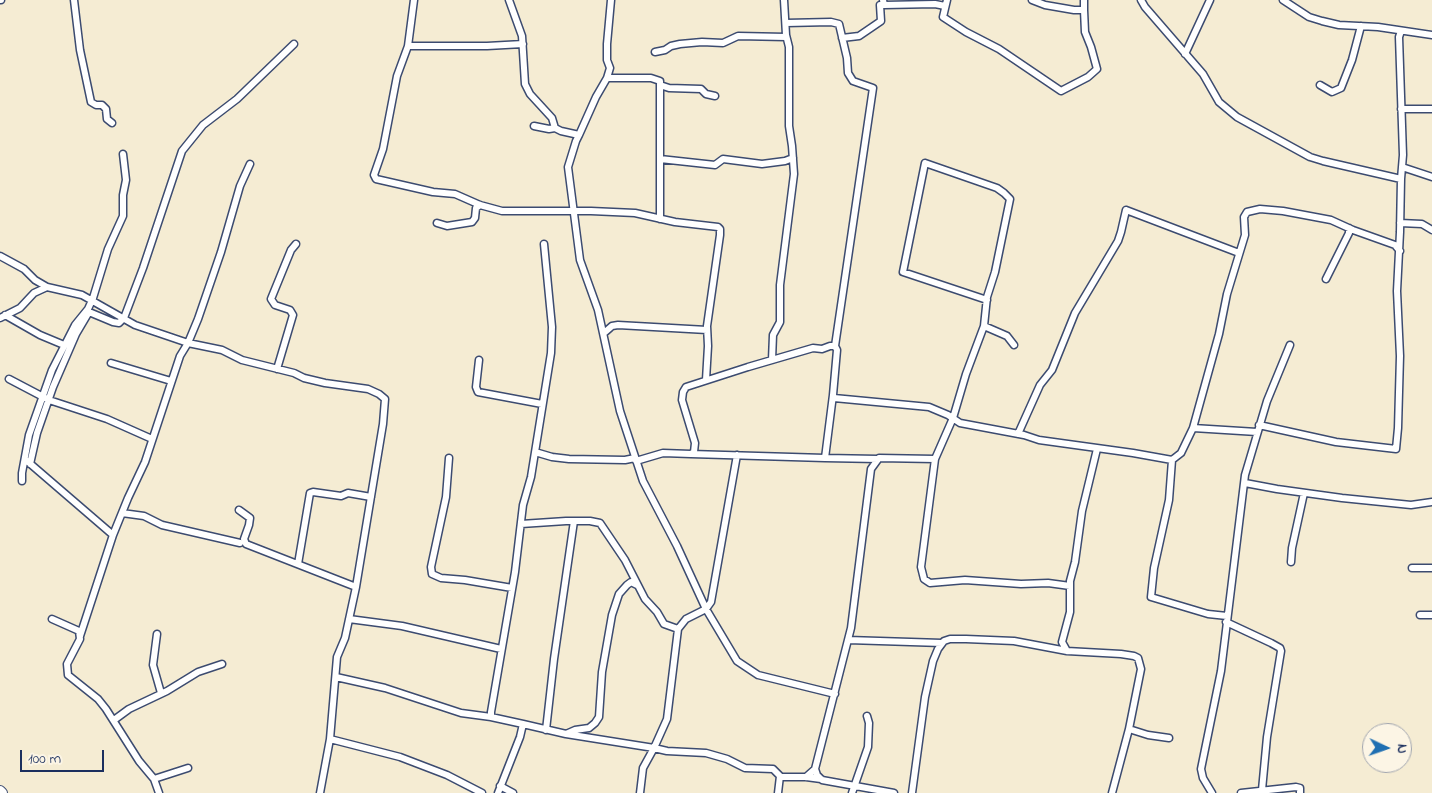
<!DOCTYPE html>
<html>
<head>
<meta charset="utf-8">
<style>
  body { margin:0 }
  #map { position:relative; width:1432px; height:793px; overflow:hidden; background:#f5ecd3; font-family:"Indie Flower",sans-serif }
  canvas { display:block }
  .north { position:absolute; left:1362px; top:723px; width:50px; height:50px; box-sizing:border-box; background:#fcf5e5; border:1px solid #a2a6af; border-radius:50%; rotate:93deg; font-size:14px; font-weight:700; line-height:20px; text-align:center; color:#1b2f5e }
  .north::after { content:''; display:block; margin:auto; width:18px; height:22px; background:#1f6fb2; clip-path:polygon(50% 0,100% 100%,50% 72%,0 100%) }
  .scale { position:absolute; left:20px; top:750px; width:84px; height:22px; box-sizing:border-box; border:2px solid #1b2f5e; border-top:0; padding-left:6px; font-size:15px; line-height:18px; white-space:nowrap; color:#1b2f5e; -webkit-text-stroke:4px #fcf5e5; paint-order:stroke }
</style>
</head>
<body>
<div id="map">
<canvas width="1432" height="793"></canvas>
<div class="north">N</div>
<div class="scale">100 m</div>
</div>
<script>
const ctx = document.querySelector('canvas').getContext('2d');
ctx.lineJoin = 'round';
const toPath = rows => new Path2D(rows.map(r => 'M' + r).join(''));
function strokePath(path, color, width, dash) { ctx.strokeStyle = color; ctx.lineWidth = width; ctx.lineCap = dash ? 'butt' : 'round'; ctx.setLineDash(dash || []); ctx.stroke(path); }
const minor = toPath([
  [0,0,1,0],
  [74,0,80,50,91,102,96,105,102,105,106,109,107,119,112,123],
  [414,0,408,46,397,76,383,149,374,175,376,179,433,192,455,194,480,205,502,211,591,211,635,213,675,222,718,227,720,229,720,235,707,326,708,346,706,380],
  [509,0,522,36,525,84,530,94,552,118,555,128,561,131,579,135,576,141,568,167,580,260,598,310,620,411,643,481,677,546,706,609,737,661,758,675,835,694],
  [883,0,884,5,935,4,945,6],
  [947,0,943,17,966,32,999,49,1061,91,1088,77,1097,69,1091,47,1085,32,1084,10],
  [1032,0,1045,5,1074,10,1084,10,1084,0],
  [1141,0,1145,7,1203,74,1219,102,1237,117,1310,157,1323,161,1401,179,1400,232,1397,291,1400,356,1398,428,1396,449,1336,442,1259,425],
  [1283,0,1309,17,1322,21,1339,25,1378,27,1432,35],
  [786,23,831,22,839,24,847,58,848,73,853,81,873,88,835,346],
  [1401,31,1399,37,1403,155,1401,179],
  [842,38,859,36,881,21,880,5,884,5],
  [408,46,487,46,523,44],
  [655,52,665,50,671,46,680,44,702,42,723,43,738,36,786,37],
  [1185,54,1210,0],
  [607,78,651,78,660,81,660,219],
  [660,85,669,88,701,89,706,94,715,96],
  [1320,85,1332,92,1341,88,1352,60,1361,26],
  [1401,109,1432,109],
  [534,126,549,129,555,128],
  [579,135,596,97,607,78,610,68,607,60,607,44,611,0],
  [660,159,715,165,723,159,762,164,785,161,793,158],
  [1402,167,1432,177],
  [437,223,447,226,472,222,475,218,476,208,480,205],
  [1400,223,1422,224,1432,230],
  [0,256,24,269,35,280,47,287,82,295,135,325,188,343,222,350,242,360,294,373,304,378,325,383,368,389,379,394,385,399,383,424,356,587,345,638,337,657,330,739,320,793],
  [1326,279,1349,233,1349,228],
  [987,300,903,272,925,163,997,188,1004,193,1010,199,995,272,987,297,984,326,966,374,953,418,935,459,921,567,924,579,930,583,965,580,1021,584,1048,583,1070,586],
  [5,315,40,335,64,345],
  [0,318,20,308,34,293,47,287],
  [984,326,1007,336,1014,345],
  [604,333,612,326,618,325,707,330],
  [479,360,476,387,478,392,542,404],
  [772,360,773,335,780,322,780,285,794,174,792,146,789,126,789,47,786,35,784,0],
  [111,363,171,381],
  [277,369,293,315,290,310,275,305,271,299,291,250,296,244],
  [9,379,49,400,107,419,152,439],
  [1193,428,1257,432],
  [1018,434,1040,385,1052,370,1075,313,1118,241,1121,232,1126,210,1239,253],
  [535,452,552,457,569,459,625,460,635,458],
  [691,454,825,458,833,395],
  [449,458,446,497,431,567,432,574,441,578,465,580,512,588],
  [825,458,878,459],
  [1172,460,1169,500,1154,568,1151,597,1208,614,1227,616],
  [27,461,113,535],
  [636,461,663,453,691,454,694,452,695,443,682,400,683,392,686,387,748,367,813,348,822,349,830,346,835,346,837,350,833,395,834,398,929,407,948,415,960,423,1024,435,1039,440,1133,453,1172,460,1181,453,1193,428,1219,334,1227,294,1245,235,1244,217,1247,212,1260,209,1283,211,1331,220,1353,230,1395,245,1400,251],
  [30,464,37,433,53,387,76,334,89,312,113,322,119,323,124,318,143,268,182,151,203,125,237,99,294,44],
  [22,481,22,473,29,435,52,370,75,325,88,309,93,298,108,249,123,216,123,195,126,180,123,154],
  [1245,483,1277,489,1342,498,1411,505,1432,502],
  [239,510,250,518,249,525,244,539,246,544,356,587],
  [122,513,144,516,162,525,240,543],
  [521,524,566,521,590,521,600,523,625,560,645,599,657,612,664,624,678,629],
  [1291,562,1292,548,1304,493],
  [298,564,310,493,313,492,341,496,348,493,371,497],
  [1412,568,1432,568],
  [1420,615,1432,615],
  [52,619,79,631,80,639,67,664,68,675,98,699,106,709,139,761,154,779,159,793],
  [349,619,402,626,501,649],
  [1226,622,1271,643,1280,648,1281,651,1267,737,1262,790],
  [157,634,153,665,161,693],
  [80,636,113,535,128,498,145,462,180,356,188,343,198,319,221,252,240,186,250,164],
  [848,640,942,643],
  [1067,651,1062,642,1070,612,1070,581,1075,562,1082,511,1097,449],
  [336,677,385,688,461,713,491,717],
  [114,720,129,709,167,691,198,672,222,664],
  [523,724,566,734,654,748,667,719,678,629,686,619,706,609,711,602,737,455],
  [1129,729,1148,735,1169,738],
  [546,730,554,659,574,521],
  [566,734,575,730,589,728,595,723,599,717,602,672,612,615,619,594,627,585,631,582,637,585],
  [330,739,400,757,447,775,482,793],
  [815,769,817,775,822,780,894,793],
  [780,777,806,777,821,779],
  [806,777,815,769,851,628,871,469,879,458,935,459],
  [154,779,188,768],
  [500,786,513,793],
  [498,793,520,737,523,724,491,717,491,712,515,572,523,505,531,477,551,353,552,327,544,244],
  [640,793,643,768,654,748,667,751,706,753,727,759,745,768,773,769,780,776,778,793],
  [852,793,868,747,869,723,867,716],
  [912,793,925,697,933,661,938,649,944,641,950,639,966,639,1014,641,1067,651,1121,654,1134,656,1138,658,1141,669,1129,729,1112,793],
  [1212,793,1203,778,1201,769,1221,671,1245,475,1267,401,1290,345],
  [1241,793,1296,787,1300,788,1300,793]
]);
const primary = toPath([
  [0,791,2,793]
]);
strokePath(minor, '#3c4b70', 9);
strokePath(primary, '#3c4b70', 12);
strokePath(minor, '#fff', 6);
strokePath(primary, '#fff', 10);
</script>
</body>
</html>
